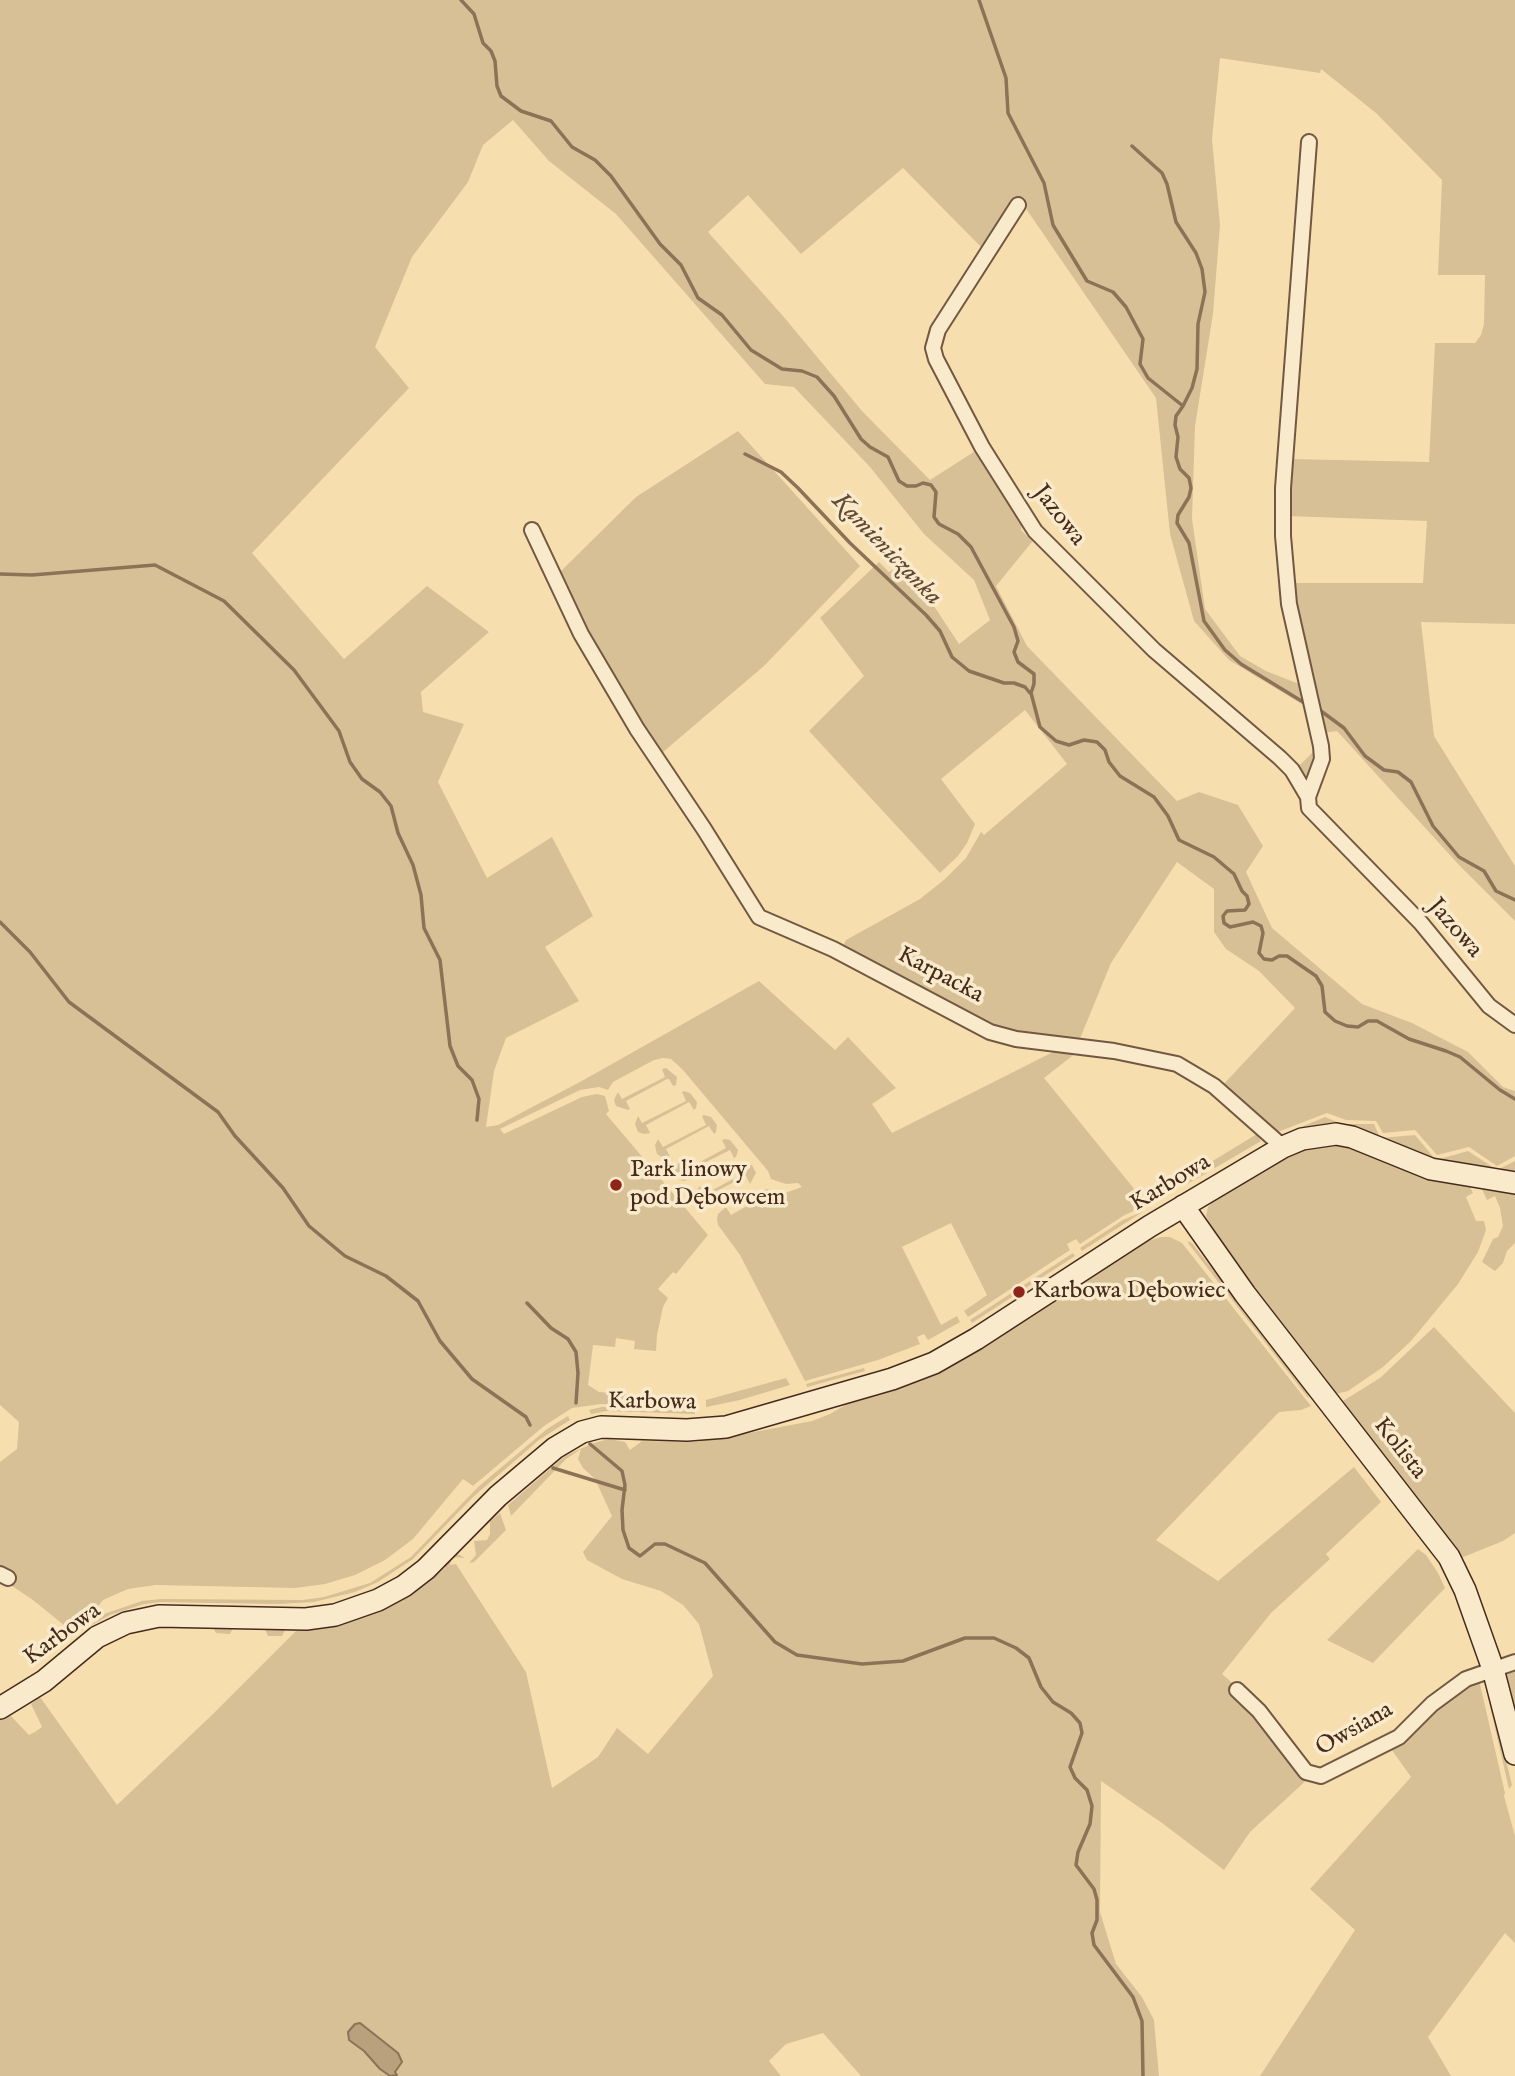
<!DOCTYPE html>
<html>
<head>
<meta charset="utf-8">
<style>
  body { margin:0 }
  canvas { display:block; background:#f6deaf }
</style>
</head>
<body>
<canvas width="1515" height="2076"></canvas>
<script>
const ctx = document.querySelector('canvas').getContext('2d');
ctx.lineJoin = 'round';
function fillPath(path, color) { ctx.fillStyle = color; ctx.fill(path, 'evenodd'); }
const toPath = rows => new Path2D(rows.map(r => 'M' + r).join(''));
function strokePath(path, color, width, dash) { ctx.strokeStyle = color; ctx.lineWidth = width; ctx.lineCap = dash ? 'butt' : 'round'; ctx.setLineDash(dash || []); ctx.stroke(path); }
function drawText(font, color, halo, rows, align = 'center') {
  ctx.font = font + ' "IM FELL English",serif'; ctx.lineWidth = 7; ctx.setLineDash([]); ctx.textBaseline = 'middle'; ctx.strokeStyle = halo; ctx.fillStyle = color; for (const [text, x, y, turn = 0] of rows) {
    ctx.save(); ctx.translate(x, y); ctx.rotate((+turn || 0) * Math.PI / 180); ctx.textAlign = isNaN(turn) ? turn : align; if (halo) ctx.strokeText(text, 0, 0); ctx.fillText(text, 0, 0); ctx.restore();
  }
}
const green = toPath([
  [0,0,1515,0,1515,624,1421,622,1434,736,1515,866,1515,921,1459,865,1337,731,1322,733,1290,583,1423,583,1427,521,1286,516,1291,459,1429,462,1435,343,1475,343,1481,335,1484,324,1485,275,1438,275,1442,180,1376,113,1321,69,1320,73,1220,58,1212,139,1220,225,1213,314,1195,426,1192,519,1205,609,1240,656,1266,671,1304,686,1310,709,1229,660,1194,621,1170,534,1156,398,1018,197,984,250,903,168,801,254,748,195,708,232,783,316,862,411,930,480,980,448,1023,519,1021,530,1027,536,1034,534,1036,537,996,586,1027,646,1177,801,1199,792,1238,805,1263,846,1246,872,1272,928,1362,1004,1412,1023,1468,1052,1503,1087,1515,1091,1515,1156,1497,1166,1469,1147,1437,1155,1415,1130,1383,1133,1376,1121,1346,1120,1327,1113,1275,1133,1221,1087,1295,1008,1259,971,1226,949,1214,932,1214,889,1177,862,1111,963,1079,1041,1018,1036,990,1028,843,947,846,940,920,899,945,879,966,858,981,832,984,835,1067,764,1025,710,941,779,975,824,967,843,958,856,940,873,809,731,864,676,820,618,879,562,889,572,905,562,959,644,990,620,974,580,924,534,870,467,794,387,765,384,616,214,549,161,513,120,483,145,468,182,412,257,375,347,409,388,252,553,344,659,427,586,489,632,421,692,423,712,464,724,438,782,487,878,552,837,593,916,545,947,579,1001,506,1038,494,1071,486,1127,498,1125,580,1082,759,981,835,1050,848,1037,896,1088,872,1104,892,1133,1059,1049,1081,1049,1044,1078,1144,1201,1173,1184,1177,1190,1123,1216,1080,1244,1076,1239,1067,1244,1070,1250,968,1317,964,1311,987,1295,951,1223,902,1247,941,1325,957,1316,960,1322,928,1340,924,1334,917,1337,920,1344,878,1360,805,1381,740,1255,718,1225,717,1219,718,1214,726,1207,731,1215,754,1202,750,1195,758,1191,768,1189,785,1193,802,1187,798,1183,786,1184,771,1179,768,1171,683,1070,671,1059,663,1058,654,1060,613,1082,608,1090,599,1087,580,1090,500,1129,504,1134,582,1097,597,1094,605,1096,609,1111,606,1114,708,1235,676,1274,673,1272,658,1289,668,1298,663,1307,657,1335,656,1351,634,1349,635,1341,616,1338,615,1347,593,1345,588,1385,599,1392,694,1399,694,1407,601,1404,572,1408,544,1426,473,1486,463,1479,413,1539,385,1560,355,1575,325,1584,295,1588,156,1585,128,1589,103,1600,76,1635,33,1600,9,1584,0,1567,0,1462,17,1449,19,1422,0,1405],
  [738,431,860,566,764,666,663,752,656,750,614,682,557,575,636,497],
  [1318,747,1306,787,1295,770],
  [666,1068,677,1077,676,1085,673,1086,669,1079,667,1079,626,1101,630,1109,628,1110,616,1106,614,1100,618,1092,622,1099,665,1077,662,1069],
  [684,1091,690,1093,697,1102,696,1108,694,1110,689,1102,646,1125,650,1133,644,1134,638,1132,635,1124,638,1116,642,1123,686,1101,682,1092],
  [704,1115,711,1117,717,1125,716,1132,714,1134,709,1126,666,1149,670,1157,663,1158,657,1154,655,1145,658,1139,663,1147,706,1125,702,1116],
  [1325,1117,1342,1124,1374,1124,1380,1138,1415,1135,1436,1160,1468,1151,1497,1170,1515,1161,1515,1177,1435,1163,1387,1144,1279,1136],
  [1257,1134,1261,1141,1215,1168,1211,1162],
  [725,1139,730,1140,738,1150,736,1157,734,1158,730,1150,688,1171,693,1179,683,1181,677,1178,675,1169,678,1164,680,1162,685,1170,726,1148,722,1140],
  [1337,1143,1365,1151,1396,1166,1425,1176,1469,1185,1473,1193,1466,1197,1476,1221,1484,1221,1486,1230,1478,1252,1458,1284,1411,1341,1383,1367,1348,1391,1336,1394,1323,1375,1319,1375,1241,1273,1210,1225,1206,1216,1208,1207,1213,1201,1273,1165,1309,1148],
  [745,1163,752,1165,756,1173,750,1184,746,1176,709,1195,713,1203,710,1205,703,1205,696,1200,695,1192,700,1186,705,1193,707,1193,746,1172,742,1164],
  [1203,1166,1207,1173,1185,1185,1182,1179],
  [1481,1187,1515,1190,1515,1243,1507,1251,1503,1263,1495,1271,1482,1262,1493,1239,1498,1237,1503,1226,1500,1208,1495,1196,1487,1200],
  [1144,1211,1082,1251,1080,1248,1123,1220],
  [1161,1237,1170,1237,1182,1243,1311,1406,1301,1410,1279,1412,1156,1540,1218,1581,1354,1467,1381,1502,1326,1554,1330,1559,1271,1613,1222,1674,1237,1687,1291,1755,1287,1760,1300,1777,1305,1774,1310,1777,1250,1832,1224,1870,1162,1823,1101,1781,1100,1912,1116,1964,1142,1997,1154,2020,1159,2076,861,2076,823,2033,786,2044,769,2061,781,2076,0,2076,0,1720,11,1716,29,1735,35,1732,42,1727,31,1704,40,1697,117,1805,212,1715,296,1631,285,1630,282,1636,268,1636,265,1629,233,1628,230,1634,216,1633,213,1628,229,1628,232,1625,266,1626,269,1630,281,1629,284,1626,311,1629,312,1626,432,1574,437,1575,445,1568,445,1563,453,1551,465,1558,452,1557,450,1565,456,1564,526,1672,552,1788,598,1757,617,1728,648,1754,713,1676,699,1624,683,1605,661,1591,622,1579,587,1560,583,1552,612,1516,595,1479,583,1468,578,1459,581,1449,566,1459,511,1516,508,1505,565,1456,582,1448,594,1443,609,1439,625,1442,630,1450,642,1441,696,1442,749,1433,812,1421,830,1414,847,1404,926,1378,969,1355,1144,1242],
  [1188,1241,1192,1243,1306,1389,1309,1399,1188,1243],
  [1073,1253,1075,1256,972,1323,970,1320],
  [1434,1327,1515,1413,1515,1533,1503,1541,1461,1558,1341,1405,1343,1401,1380,1378],
  [864,1368,865,1371,807,1387,806,1384],
  [786,1378,790,1385,740,1400,706,1407,706,1400],
  [602,1407,695,1411,695,1414,607,1411,591,1414,589,1410],
  [568,1416,570,1420,539,1440,473,1497,413,1559,378,1582,355,1592,314,1602,278,1604,161,1602,144,1604,110,1615,90,1626,104,1614,142,1601,161,1599,303,1600,324,1597,370,1583,411,1557,478,1487,547,1429],
  [500,1513,506,1530,474,1562,469,1563,476,1555,474,1541,487,1540,490,1534,490,1521],
  [1418,1549,1426,1555,1438,1573,1445,1588,1373,1663,1327,1640],
  [1515,1668,1515,1718,1506,1680,1507,1675],
  [1479,1680,1505,1793,1504,1796,1515,1836,1515,1943,1505,1933,1428,2037,1451,2076,1260,2076,1355,1930,1310,1889,1411,1777,1389,1746,1445,1698],
  [1486,1689,1491,1698,1512,1785,1509,1789]
]);
const water = toPath([
  [360,2023,398,2053,402,2062,395,2072,397,2075,390,2076,380,2069,364,2051,349,2040,348,2032,355,2024,360,2023]
]);
const stream = toPath([
  [461,0,474,14,483,43,491,51,495,61,497,86,501,96,521,111,551,121,572,147,595,160,611,176,660,244,681,265,698,298,722,315,751,350,782,369,802,371,817,377,834,396,861,439,870,447,888,457,899,481,907,486,916,486,923,483,931,485,936,492,934,517,939,524,958,534,971,547,1014,627,1018,641,1014,652,1018,662,1034,674,1034,684,1031,693,1040,727,1056,741,1069,745,1084,740,1097,742,1105,750,1109,762,1120,776,1154,797,1168,816,1179,840,1214,857,1234,874,1242,891,1247,896,1249,904,1245,910,1227,911,1223,916,1224,923,1230,927,1253,922,1261,926,1263,933,1259,953,1264,959,1272,960,1279,956,1287,956,1316,976,1322,986,1325,1012,1335,1021,1347,1026,1358,1027,1368,1021,1377,1021,1409,1039,1446,1051,1460,1057,1500,1090,1515,1099],
  [979,0,1006,78,1008,113,1044,183,1053,225,1087,281,1113,292,1126,307,1143,339,1140,364,1148,378,1183,406,1176,416,1175,425,1178,437,1176,457,1180,469,1189,478,1191,488,1189,497,1178,515,1177,523,1189,543,1204,621,1225,650,1241,664,1308,705],
  [1132,146,1162,173,1167,184,1176,222,1196,253,1202,269,1205,292,1198,324,1197,369,1192,388,1183,406],
  [745,454,781,472,798,488,850,543,926,615,940,631,952,657,969,671,1004,683,1014,683,1025,687,1030,693],
  [0,574,32,575,155,565,224,601,294,670,339,731,350,762,362,779,380,792,391,806,398,833,413,865,421,895,424,928,440,960,450,1046,458,1066,472,1080,479,1099,477,1120],
  [1321,711,1344,728,1365,756,1384,770,1398,772,1411,782,1433,826,1459,857,1484,871,1496,891,1515,900],
  [0,922,30,952,69,1002,218,1112,235,1136,283,1188,309,1226,345,1256,386,1276,418,1301,440,1341,472,1379,526,1417,530,1425],
  [527,1303,551,1328,568,1339,576,1352,578,1373,576,1403],
  [590,1444,622,1471,625,1485,622,1510,623,1530,629,1548,640,1556,655,1544,665,1544,705,1563,775,1642,797,1655,862,1664,903,1661,965,1638,994,1638,1016,1648,1029,1658,1041,1687,1053,1702,1071,1713,1080,1723,1082,1733,1070,1767,1075,1778,1087,1790,1092,1806,1090,1824,1078,1852,1076,1865,1094,1889,1097,1900,1097,1920,1092,1933,1094,1945,1133,1997,1142,2021,1143,2076],
  [553,1468,625,1490]
]);
const street = toPath([
  [1309,142,1283,488,1283,536,1289,604,1321,746,1322,759,1308,797,1309,808,1421,923,1489,1006,1515,1025],
  [1018,205,938,330,933,348,936,359,982,447,1035,531,1154,650,1280,758,1292,770,1308,797],
  [532,530,581,634,637,729,704,829,759,917,833,949,990,1032,1016,1039,1114,1051,1177,1064,1214,1086,1283,1147],
  [0,1574,8,1578],
  [1237,1690,1259,1711,1306,1772,1321,1776,1399,1737,1432,1704,1466,1679,1515,1662]
]);
const secondary = toPath([
  [1183,1206,1245,1294,1449,1557,1465,1590,1493,1669,1515,1754],
  [0,1708,44,1681,97,1637,126,1623,159,1616,306,1619,335,1615,378,1600,404,1586,426,1569,498,1496,555,1448,582,1432,601,1427,687,1430,726,1427,892,1379,934,1363,976,1339,1150,1226,1283,1147,1302,1139,1336,1134,1352,1137,1431,1169,1515,1183]
]);
const markers = [
  [616,1185,7,"#8f2418"],
  [1019,1292,7,"#8f2418"]
];
const streetNames = [
  ["Jazowa",1058,516,52],
  ["Jazowa",1454,929,49],
  ["Karpacka",940,976,28],
  ["Karbowa",1171,1184,-31],
  ["Karbowa",652,1403,1],
  ["Kolista",1399,1449,52],
  ["Karbowa",63,1635,-36],
  ["Owsiana",1355,1730,-30]
];
const poiNames = [
  ["Park linowy",630,1171],
  ["pod Dębowcem",630,1199],
  ["Karbowa Dębowiec",1033,1292]
];
const waterNames = [
  ["Kamieniczanka",886,550,46]
];
fillPath(green, '#d8c096');
fillPath(water, '#baa17d');
strokePath(water, '#8c7256', 2);
strokePath(stream, '#8c7256', 3.5);
strokePath(street, '#725841', 18);
strokePath(secondary, '#462b1c', 24);
strokePath(street, '#f9eacb', 14);
strokePath(secondary, '#f9eacb', 21);
for (const [x, y, r, color] of markers) { const dot = new Path2D(); dot.arc(x, y, r, 0, 2 * Math.PI); ctx.fillStyle = color; ctx.fill(dot); strokePath(dot, '#f9eacb', 2.5); }
drawText('24px', '#462b1c', '#f9eacb', streetNames);
drawText('24px', '#462b1c', '#f9eacb', poiNames, 'left');
drawText('italic 26px', '#634834', '#f9eacb', waterNames);
</script>
</body>
</html>
